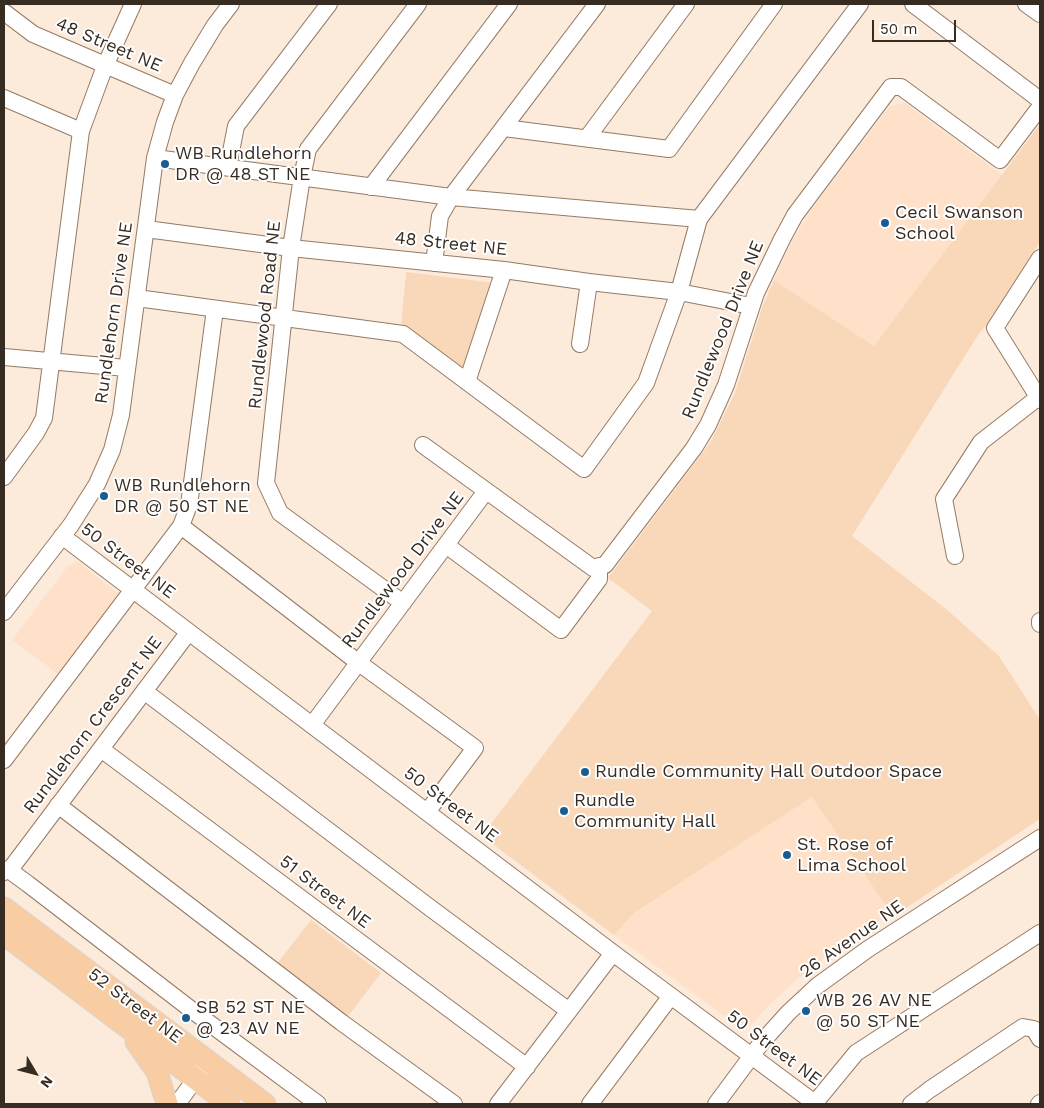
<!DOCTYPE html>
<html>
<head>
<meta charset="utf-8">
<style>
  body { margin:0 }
  #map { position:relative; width:1044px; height:1108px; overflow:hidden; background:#fceadb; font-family:"Work Sans",sans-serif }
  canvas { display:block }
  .frame { position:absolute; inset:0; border:5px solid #372c22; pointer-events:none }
  .north { position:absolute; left:10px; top:1048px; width:50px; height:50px; -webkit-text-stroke:4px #fff; paint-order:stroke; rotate:127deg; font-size:14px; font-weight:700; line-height:20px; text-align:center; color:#372c22 }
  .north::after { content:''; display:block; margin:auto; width:18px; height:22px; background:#372c22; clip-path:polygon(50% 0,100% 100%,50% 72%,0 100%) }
  .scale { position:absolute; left:872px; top:20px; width:84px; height:22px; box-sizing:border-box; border:2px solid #372c22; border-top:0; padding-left:6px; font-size:15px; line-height:18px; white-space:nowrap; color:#372c22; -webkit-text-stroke:4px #fff; paint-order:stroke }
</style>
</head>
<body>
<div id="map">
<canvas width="1044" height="1108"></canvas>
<div class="frame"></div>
<div class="north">N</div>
<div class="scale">50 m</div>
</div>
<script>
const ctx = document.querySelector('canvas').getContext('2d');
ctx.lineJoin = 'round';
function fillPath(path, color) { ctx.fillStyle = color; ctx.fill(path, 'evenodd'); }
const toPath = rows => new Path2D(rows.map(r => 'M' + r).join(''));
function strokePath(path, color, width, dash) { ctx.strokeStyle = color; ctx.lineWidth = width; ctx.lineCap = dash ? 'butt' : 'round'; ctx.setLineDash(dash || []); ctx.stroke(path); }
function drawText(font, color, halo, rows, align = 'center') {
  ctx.font = font + ' "Work Sans",sans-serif'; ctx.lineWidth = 4; ctx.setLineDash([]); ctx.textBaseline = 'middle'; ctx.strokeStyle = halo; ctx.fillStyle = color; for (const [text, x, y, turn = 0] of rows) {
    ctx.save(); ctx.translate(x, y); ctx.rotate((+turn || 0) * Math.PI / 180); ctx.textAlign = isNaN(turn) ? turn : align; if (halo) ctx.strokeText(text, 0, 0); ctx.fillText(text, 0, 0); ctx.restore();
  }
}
const built = toPath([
  [905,103,1002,175,874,346,774,280,793,239,814,206,890,106],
  [77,561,119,594,58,674,12,640,67,567],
  [812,797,891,913,849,939,800,977,771,1003,750,1026,738,1026,614,935,634,913]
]);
const green = toPath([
  [1040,124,1040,242,991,319,978,335,852,536,946,609,999,656,1040,720,1040,819,906,908,892,915,812,797,634,913,614,935,482,836,652,611,608,578,710,443,735,393,763,305,774,280,874,346],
  [406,272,495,283,468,368,462,368,401,327],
  [311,920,381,973,346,1019,276,965]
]);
const minor = toPath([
  [913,4,1040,100],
  [1026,4,1040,14],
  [4,12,33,34,175,95],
  [4,98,81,131],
  [504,128,669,149,774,4],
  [587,138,686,4],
  [155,158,451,197,699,219],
  [228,167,236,126,329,4],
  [371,187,509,4],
  [146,229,291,248,504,270,589,282,679,292,751,306],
  [1040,258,995,328,1040,400],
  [434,263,440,216,451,197,597,4],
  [137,298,403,334,584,469,646,383,679,292,699,219,860,4],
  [580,344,589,282],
  [4,357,126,368],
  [467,382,504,270],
  [423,445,593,568,605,565,694,448,708,425,726,385,756,293,782,239,795,215,891,87,901,87,1000,160,1040,107],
  [4,477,36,433,44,418,81,131,105,66,133,4],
  [181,526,359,663,475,748,427,812],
  [62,536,613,953,816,1104],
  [446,545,561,630,599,579,599,566],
  [955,556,944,499,981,442,1040,396],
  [403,603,280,513,266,483,291,248,302,177,308,149,418,4],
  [4,612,71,525,97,484,112,450,121,415,155,158,165,122,175,95,192,63,215,25,231,4],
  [1040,621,1040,624],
  [144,691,429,907,569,1011],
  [312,725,486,491],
  [101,749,527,1067],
  [4,760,181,526,189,505,215,309],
  [58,805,341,1022,454,1104],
  [12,867,13,873,28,884,193,1011,318,1104],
  [4,872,12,867,188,633],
  [177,1104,203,1069],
  [498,1104,613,953],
  [590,1104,671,996],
  [716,1104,762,1042,788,1013,817,986,868,949,1040,838],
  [814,1104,856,1053,1040,933],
  [911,1104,929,1090,1023,1027,1034,1029,1040,1039],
  [1039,1104,1040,1103]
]);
const major = toPath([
  [4,908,265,1104],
  [4,934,229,1104],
  [136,1042,157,1072,167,1104]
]);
const markers = [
  [165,164,5,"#1a5c91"],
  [885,223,5,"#1a5c91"],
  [104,496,5,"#1a5c91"],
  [585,772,5,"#1a5c91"],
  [564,811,5,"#1a5c91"],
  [787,855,5,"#1a5c91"],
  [806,1011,5,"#1a5c91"],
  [186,1018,5,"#1a5c91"]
];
const streetNames = [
  ["48 Street NE",109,45,23],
  ["48 Street NE",451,244,6],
  ["Rundlehorn Drive NE",114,313,-82],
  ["Rundlewood Road NE",265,315,-84],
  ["Rundlewood Drive NE",723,330,-68],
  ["50 Street NE",128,561,37],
  ["Rundlewood Drive NE",403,570,-53],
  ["Rundlehorn Crescent NE",93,725,-53],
  ["50 Street NE",451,805,37],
  ["51 Street NE",325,892,37],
  ["26 Avenue NE",852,939,-35],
  ["52 Street NE",135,1006,37],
  ["50 Street NE",774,1048,37]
];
const poiNames = [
  ["WB Rundlehorn",175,154],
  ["DR @ 48 ST NE",175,175],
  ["Cecil Swanson",895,213],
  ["School",895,234],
  ["WB Rundlehorn",114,486],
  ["DR @ 50 ST NE",114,507],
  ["Rundle Community Hall Outdoor Space",595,772],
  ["Rundle",574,801],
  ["Community Hall",574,822],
  ["St. Rose of",797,845],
  ["Lima School",797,866],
  ["WB 26 AV NE",816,1001],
  ["@ 50 ST NE",816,1022],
  ["SB 52 ST NE",196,1008],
  ["@ 23 AV NE",196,1029]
];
fillPath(built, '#fee1c8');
fillPath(green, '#f9d8ba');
strokePath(minor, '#957b64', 18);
strokePath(major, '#d7d5d3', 23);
strokePath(minor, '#fff', 16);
strokePath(major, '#f9cda3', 21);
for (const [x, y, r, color] of markers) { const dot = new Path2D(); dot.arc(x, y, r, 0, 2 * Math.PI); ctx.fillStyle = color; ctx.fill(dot); strokePath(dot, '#fff', 2); }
drawText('18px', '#372c22', '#fff', streetNames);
drawText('18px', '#372c22', '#fff', poiNames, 'left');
</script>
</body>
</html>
